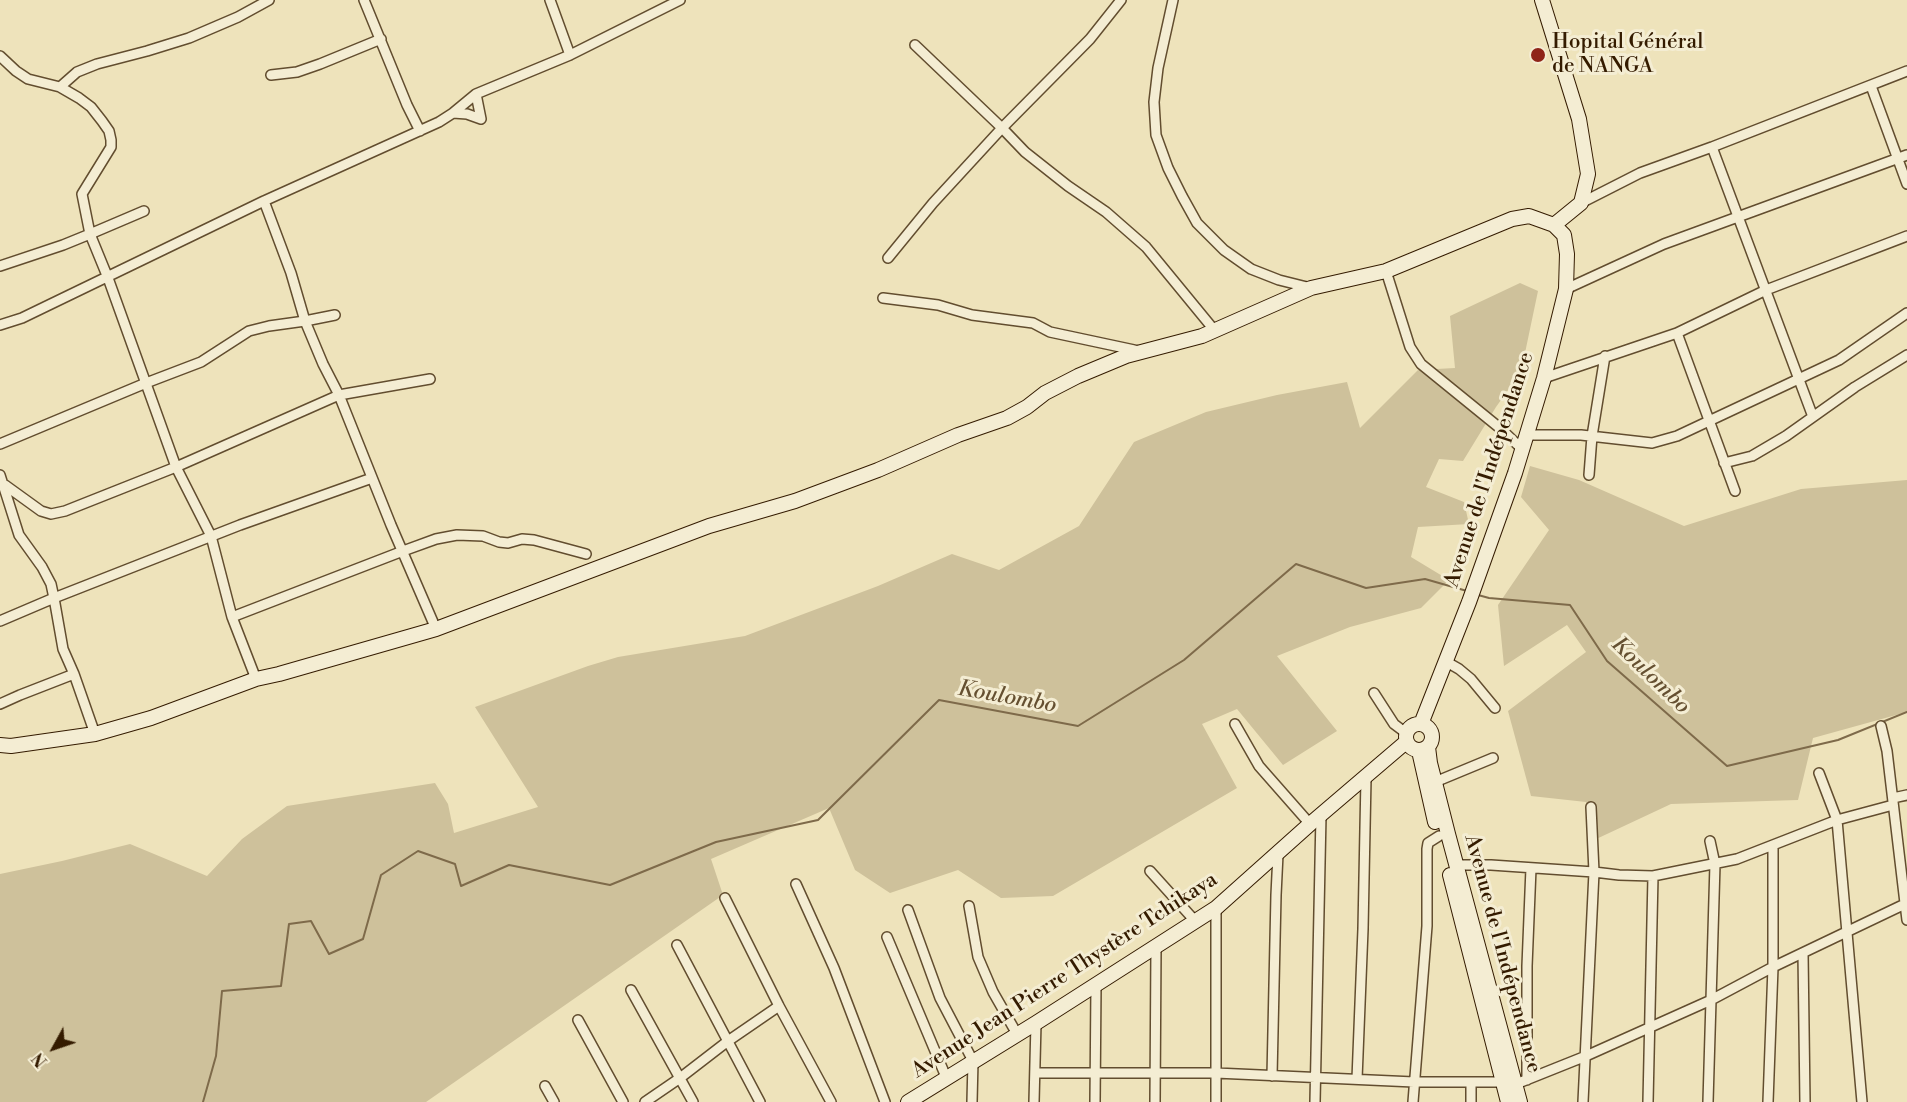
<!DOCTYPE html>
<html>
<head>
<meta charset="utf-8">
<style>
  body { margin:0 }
  #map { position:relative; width:1907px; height:1102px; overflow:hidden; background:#eee3bb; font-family:"Libre Bodoni",serif }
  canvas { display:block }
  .north { position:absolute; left:24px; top:1018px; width:60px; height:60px; -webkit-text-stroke:4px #f4edd3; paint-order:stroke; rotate:230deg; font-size:16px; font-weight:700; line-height:24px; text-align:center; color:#341b00 }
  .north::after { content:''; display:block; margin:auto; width:21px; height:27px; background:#341b00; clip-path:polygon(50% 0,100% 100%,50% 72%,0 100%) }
</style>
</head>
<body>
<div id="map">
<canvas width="1907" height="1102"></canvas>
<div class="north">N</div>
</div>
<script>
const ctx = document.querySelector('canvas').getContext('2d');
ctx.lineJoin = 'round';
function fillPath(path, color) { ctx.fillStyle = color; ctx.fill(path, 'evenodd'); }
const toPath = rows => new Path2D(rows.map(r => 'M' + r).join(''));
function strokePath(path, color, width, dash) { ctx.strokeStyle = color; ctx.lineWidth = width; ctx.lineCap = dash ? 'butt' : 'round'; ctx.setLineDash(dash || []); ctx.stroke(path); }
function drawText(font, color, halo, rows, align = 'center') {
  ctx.font = font + ' "Libre Bodoni",serif'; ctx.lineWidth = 6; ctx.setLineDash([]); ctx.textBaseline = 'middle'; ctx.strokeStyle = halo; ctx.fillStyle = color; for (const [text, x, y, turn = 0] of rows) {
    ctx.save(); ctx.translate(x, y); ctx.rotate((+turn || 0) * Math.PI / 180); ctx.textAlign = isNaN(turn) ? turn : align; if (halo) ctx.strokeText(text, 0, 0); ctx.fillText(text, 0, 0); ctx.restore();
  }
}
const green = toPath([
  [1520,283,1538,291,1521,372,1496,407,1463,461,1439,459,1426,487,1464,502,1469,524,1418,527,1411,557,1449,580,1421,608,1350,627,1277,656,1337,731,1283,765,1237,709,1202,724,1237,788,1053,896,1001,898,958,870,890,893,855,870,829,808,711,859,723,895,426,1102,0,1102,0,874,62,861,130,844,207,876,242,839,287,806,435,783,448,804,454,833,538,807,475,707,588,666,618,657,745,636,878,586,952,554,999,570,1079,526,1134,442,1206,412,1277,395,1347,382,1360,428,1418,370,1455,368,1450,316],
  [1530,466,1579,480,1684,526,1801,489,1907,480,1907,712,1813,738,1798,800,1671,804,1592,841,1586,802,1531,796,1508,711,1586,652,1567,625,1504,666,1498,605,1549,530,1521,497]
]);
const stream = toPath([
  [1478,595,1489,598,1570,605,1607,661,1727,766,1838,740,1907,712],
  [203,1102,216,1056,222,991,281,986,289,924,311,921,329,954,363,939,381,875,418,851,455,864,461,886,509,865,610,885,716,842,818,820,939,700,1078,726,1184,660,1296,564,1366,588,1425,579,1467,591]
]);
const street = toPath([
  [364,0,407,105,420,131],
  [550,0,570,55],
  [1173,0,1158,68,1154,102,1156,135,1168,168,1182,196,1197,223,1224,250,1251,269,1279,280,1311,288],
  [915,45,1002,128,1025,152,1068,186,1106,212,1146,247,1215,331],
  [0,56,16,71,28,79,60,87,79,98,91,107,102,121,109,131,111,140,111,147,82,194,90,234,63,245,0,266],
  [271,75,297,72,320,64,381,39],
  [1871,86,1907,184],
  [60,87,77,72,97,64,147,51,189,38,238,17,269,0],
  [476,94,481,119],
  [453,113,467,114,481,119],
  [1712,147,1813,417],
  [1581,203,1640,173,1712,147,1907,71],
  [144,211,90,234,108,278,176,467,211,536,232,617,256,679],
  [888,258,933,203,1002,128,1090,39,1121,0],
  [1386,271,1410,347,1421,364,1501,429,1522,449],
  [1566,289,1664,244,1907,155],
  [883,298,938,305,972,315,1033,323,1050,332,1139,351],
  [335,315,305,321,323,364,339,395,391,525,436,629],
  [0,325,22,318,264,201,439,122,453,113,476,94,570,55,680,0],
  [1677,333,1735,491],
  [1544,378,1677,333,1766,290,1907,236],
  [1527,435,1581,435,1652,443,1677,436,1839,360,1907,313],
  [0,444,146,383,201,362,249,331,269,326,305,321,291,273,264,201],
  [1724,463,1752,456,1786,436,1855,387,1907,355],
  [0,475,19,535,42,567,51,584,54,598,240,525,372,478],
  [1589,475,1592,436,1605,356],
  [5,485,41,511,51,514,65,511,176,467,339,395,430,379],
  [232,617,403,551,436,539,457,535,483,536,499,542,508,543,522,539,534,540,586,554],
  [0,621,54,598,63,649,74,674,95,734],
  [1445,661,1459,669,1471,679,1495,708],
  [1374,693,1394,724,1406,733],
  [0,704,20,695,74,674],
  [1235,724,1259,766,1310,824],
  [1881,726,1887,751,1907,920],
  [1819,773,1837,820,1862,1102],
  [1435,782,1493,758],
  [1893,798,1907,795],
  [1456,865,1491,865,1594,872,1619,875,1653,876,1737,859,1837,820,1893,805],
  [1150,871,1196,922],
  [796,884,834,968,885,1102],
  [725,898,779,1006,831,1102],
  [969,906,978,957,993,992,1017,1034],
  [908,910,940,998,973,1061,972,1102],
  [887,937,946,1077],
  [677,945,760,1102],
  [1803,953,1805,1102],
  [631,990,693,1102],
  [578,1020,623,1102],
  [1035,1073,1216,1073,1414,1082,1521,1082,1586,1056,1711,1000,1773,967,1907,903],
  [1272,1076,1276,895,1278,854],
  [1357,1079,1363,929,1366,778],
  [1527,1080,1527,966,1531,868],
  [1471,1082,1471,1102],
  [545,1086,554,1102],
  [645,1102,680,1078,728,1041,779,1006],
  [1034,1102,1036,1023],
  [1095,1102,1096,985],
  [1155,1102,1156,947],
  [1216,1102,1216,908],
  [1315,1102,1321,815],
  [1413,1102,1427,926,1427,849,1428,843,1439,836],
  [1583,1102,1594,872,1591,807],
  [1648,1102,1653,876],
  [1708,1102,1715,864,1710,841],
  [1768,1102,1773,967,1773,846]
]);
const secondary = toPath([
  [1542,0,1579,119,1588,174,1581,203,1554,225],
  '1406 737a13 13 0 1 1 26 0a13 13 0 1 1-26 0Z',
  [0,745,11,746,95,734,151,718,256,679,279,674,436,629,709,526,795,501,878,470,958,435,1007,418,1027,407,1045,393,1078,376,1126,356,1202,336,1311,288,1386,271,1512,219,1529,216,1554,225,1564,235,1567,254,1566,289,1544,378,1515,473,1469,602,1421,724],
  [1428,747,1430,763,1448,834,1520,1102],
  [1419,751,1435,822],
  [1450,875,1508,1102],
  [908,1102,1036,1023,1216,908,1310,824,1406,742]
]);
const markers = [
  [1538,55,8,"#8f2418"]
];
const poiNames = [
  ["Hopital Général",1552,43],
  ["de NANGA",1552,67]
];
const streetNames = [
  ["Avenue de l'Indépendance",1490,470,-72],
  ["Avenue de l'Indépendance",1502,954,75],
  ["Avenue Jean Pierre Thystère Tchikaya",1065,976,-33]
];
const waterNames = [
  ["Koulombo",1650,676,44],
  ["Koulombo",1007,698,10]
];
fillPath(green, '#cec19b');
strokePath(stream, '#7e6a4a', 2);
strokePath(street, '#624d2f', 12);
strokePath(secondary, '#341b00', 16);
strokePath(street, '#f4edd3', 9);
strokePath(secondary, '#f4edd3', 14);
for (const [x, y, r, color] of markers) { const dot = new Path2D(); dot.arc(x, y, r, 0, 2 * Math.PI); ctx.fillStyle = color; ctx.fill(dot); strokePath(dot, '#f4edd3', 2); }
drawText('21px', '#341b00', '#f4edd3', poiNames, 'left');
drawText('21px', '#341b00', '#f4edd3', streetNames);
drawText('italic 22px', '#655031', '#f4edd3', waterNames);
</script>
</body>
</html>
